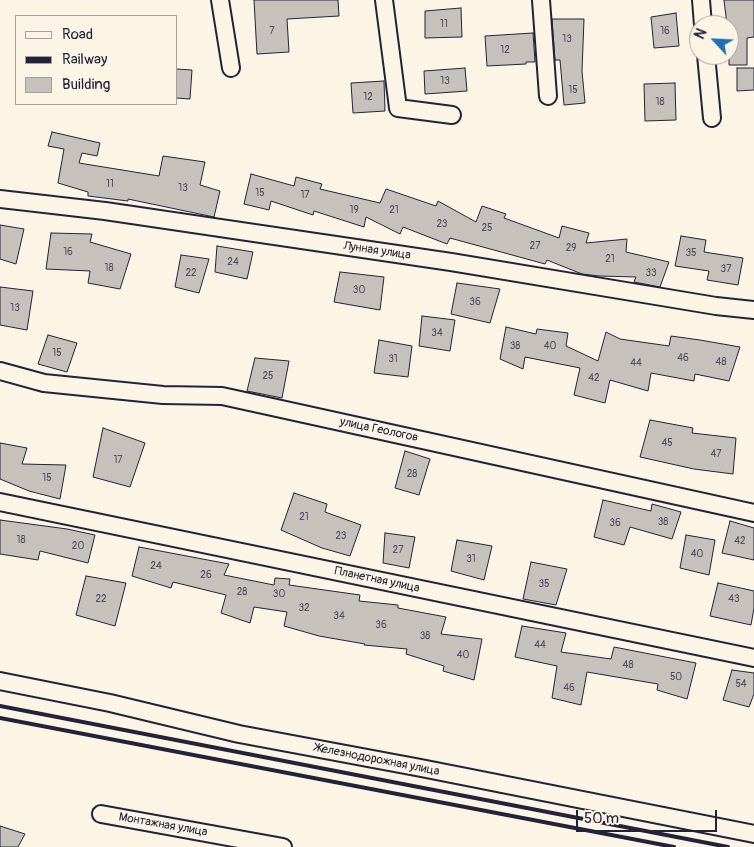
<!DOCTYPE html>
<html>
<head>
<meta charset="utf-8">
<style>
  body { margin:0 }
  #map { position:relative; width:754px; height:847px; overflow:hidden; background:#fcf5e5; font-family:Pangolin,sans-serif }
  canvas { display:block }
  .legend { position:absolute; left:15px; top:15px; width:162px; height:90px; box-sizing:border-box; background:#fcf5e5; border:1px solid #a5a1a1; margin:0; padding:6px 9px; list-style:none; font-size:15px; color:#22223b }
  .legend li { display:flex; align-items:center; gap:10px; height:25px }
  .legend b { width:25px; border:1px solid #a5a1a1 }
  .north { position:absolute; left:689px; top:15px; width:50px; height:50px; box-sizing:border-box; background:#fcf5e5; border:1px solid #a5a1a1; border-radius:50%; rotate:295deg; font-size:14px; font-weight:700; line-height:20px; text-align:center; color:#22223b }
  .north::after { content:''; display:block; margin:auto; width:18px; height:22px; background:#1f6fb2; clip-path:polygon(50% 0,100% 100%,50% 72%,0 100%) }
  .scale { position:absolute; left:576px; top:810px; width:141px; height:22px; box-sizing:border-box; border:2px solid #22223b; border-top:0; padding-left:6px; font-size:15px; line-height:18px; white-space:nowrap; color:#22223b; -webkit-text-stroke:4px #fcf5e5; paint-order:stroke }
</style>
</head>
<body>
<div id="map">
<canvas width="754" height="847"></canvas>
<ul class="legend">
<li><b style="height:6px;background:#fcf5e5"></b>Road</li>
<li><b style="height:6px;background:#22223b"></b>Railway</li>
<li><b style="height:14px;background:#c6c1bb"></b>Building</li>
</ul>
<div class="north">N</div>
<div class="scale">50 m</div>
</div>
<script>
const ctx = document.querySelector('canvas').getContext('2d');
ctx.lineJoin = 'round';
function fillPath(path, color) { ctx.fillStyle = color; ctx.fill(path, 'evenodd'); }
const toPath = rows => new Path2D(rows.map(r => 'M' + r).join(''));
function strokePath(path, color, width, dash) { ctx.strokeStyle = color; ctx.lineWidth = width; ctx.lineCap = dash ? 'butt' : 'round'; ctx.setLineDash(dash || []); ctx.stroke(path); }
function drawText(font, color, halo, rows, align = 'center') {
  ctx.font = font + ' Pangolin,sans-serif'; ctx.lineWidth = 4; ctx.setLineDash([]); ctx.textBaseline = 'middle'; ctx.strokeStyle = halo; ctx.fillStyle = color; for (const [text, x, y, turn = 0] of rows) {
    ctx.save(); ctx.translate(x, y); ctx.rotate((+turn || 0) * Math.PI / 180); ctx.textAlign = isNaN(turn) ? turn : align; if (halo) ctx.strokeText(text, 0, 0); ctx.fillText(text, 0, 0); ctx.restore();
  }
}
const building = toPath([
  [254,0,338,0,339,16,287,19,289,52,257,54,254,0],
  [724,0,754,0,754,37,747,38,747,65,729,65,729,25,727,25,724,0],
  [461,8,462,37,425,38,425,11,461,8],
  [676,13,679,46,654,48,651,17,676,13],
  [552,19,584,19,582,71,585,103,564,105,560,60,555,60,552,19],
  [533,33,535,62,526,62,526,64,487,66,485,36,533,33],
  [465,68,467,91,425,94,424,71,465,68],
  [737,68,754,68,754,90,737,91,737,68],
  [176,69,192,70,190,99,176,98,176,69],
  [384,81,385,111,353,113,351,83,384,81],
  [675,83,676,120,645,121,644,84,675,83],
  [52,132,100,143,97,156,82,153,79,163,159,176,163,156,205,162,200,185,220,191,214,217,128,199,128,201,88,196,88,192,58,183,64,149,48,146,52,132],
  [251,174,294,186,296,177,322,184,320,189,380,203,386,189,436,206,438,201,476,222,482,206,506,214,504,218,559,238,562,226,589,233,586,243,627,239,626,252,669,262,660,287,634,282,636,277,599,276,582,274,547,260,545,264,450,238,447,244,403,227,400,234,366,217,364,227,314,211,313,215,271,201,269,210,244,204,251,174],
  [0,225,24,229,16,264,0,259,0,225],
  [51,233,92,234,90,242,131,254,120,289,88,283,90,271,46,269,51,233],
  [681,236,706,240,704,252,743,258,738,285,707,280,709,271,675,266,681,236],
  [217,246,253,252,247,279,215,272,217,246],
  [181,255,209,259,199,293,175,287,181,255],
  [340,272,384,277,380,310,334,302,340,272],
  [457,283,500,289,490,323,451,314,457,283],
  [0,287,33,291,27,330,0,325,0,287],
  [422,316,455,320,450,351,419,346,422,316],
  [506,327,536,334,537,329,568,333,566,346,598,361,606,332,620,339,669,346,671,336,700,340,740,347,729,381,695,374,694,381,651,373,648,391,610,380,605,403,574,395,580,368,525,357,523,369,500,359,506,327],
  [48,335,77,343,67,372,38,364,48,335],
  [379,340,412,346,408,377,374,373,379,340],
  [255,358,289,361,282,398,247,391,255,358],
  [650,420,693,428,692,433,736,438,733,474,694,469,640,457,650,420],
  [103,428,145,443,130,487,93,477,103,428],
  [0,443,27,448,22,464,66,465,60,499,29,491,0,479,0,443],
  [405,451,430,459,419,495,395,488,405,451],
  [294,493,327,504,325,512,361,525,350,556,322,548,281,530,294,493],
  [603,500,651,511,652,504,681,512,672,539,630,527,624,545,594,537,603,500],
  [0,520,67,529,95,535,88,563,40,551,38,560,0,554,0,520],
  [730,521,754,528,754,560,722,553,730,521],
  [385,533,415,537,409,568,383,563,385,533],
  [686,535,715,540,709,575,680,568,686,535],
  [457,540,492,546,484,580,451,571,457,540],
  [139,547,229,564,224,575,274,585,275,578,290,579,289,585,360,595,359,601,398,605,398,608,446,617,441,634,482,639,474,680,443,671,444,666,406,654,407,649,364,645,365,644,319,636,284,626,287,612,254,607,250,623,221,613,226,595,173,582,171,588,132,576,139,547],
  [531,562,567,569,556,605,523,599,531,562],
  [86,576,126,583,115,626,76,615,86,576],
  [718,583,754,591,754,608,751,625,710,616,718,583],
  [522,626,566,633,561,652,611,659,614,647,696,663,687,699,657,690,658,684,587,672,581,705,552,698,557,666,515,657,522,626],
  [732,670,754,673,754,694,749,707,723,700,732,670],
  [0,826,25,834,18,847,0,847,0,826]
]);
const minor = toPath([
  [220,0,231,68],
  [384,0,398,108,452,115],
  [541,0,548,96],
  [701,0,703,25],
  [706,55,712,118],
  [0,199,105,211,451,262,716,306,754,310],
  [0,371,44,383,163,395,222,396,754,513],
  [0,502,754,658],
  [0,681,110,703,239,734,421,768,754,834],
  [101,814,283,847]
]);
const rail = toPath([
  [0,706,728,847],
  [0,718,674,847]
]);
const numberNames = [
  ["11",444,24],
  ["7",272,31],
  ["16",665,31],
  ["13",567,39],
  ["12",505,50],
  ["13",445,81],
  ["15",573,90],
  ["12",368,97],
  ["18",660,102],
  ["11",110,184],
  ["13",183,188],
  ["15",260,193],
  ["17",305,195],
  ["19",354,210],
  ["21",394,210],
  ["23",442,224],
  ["25",487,228],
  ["27",535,246],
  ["29",571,248],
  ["16",68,252],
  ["35",691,253],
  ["21",610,259],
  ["24",233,262],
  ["18",109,268],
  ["37",726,269],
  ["22",191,273],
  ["33",651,273],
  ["30",359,290],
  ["36",475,302],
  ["13",15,308],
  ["34",437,333],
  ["38",515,346],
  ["40",550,346],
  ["15",57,353],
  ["46",683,358],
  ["31",393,359],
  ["48",721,362],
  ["44",636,363],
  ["25",268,376],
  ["42",594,378],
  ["45",667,443],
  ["47",716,454],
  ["17",118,460],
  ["28",412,474],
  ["15",47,478],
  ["21",304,517],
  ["38",663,522],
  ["36",615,523],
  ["23",341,536],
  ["18",21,540],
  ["42",740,541],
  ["20",78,546],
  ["27",398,550],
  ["40",697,554],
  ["31",471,559],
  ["24",156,566],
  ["26",206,575],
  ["35",544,584],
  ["28",242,592],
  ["30",279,594],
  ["22",101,599],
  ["43",734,599],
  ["32",304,608],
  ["34",339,616],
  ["36",381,625],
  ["38",425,636],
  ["44",540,645],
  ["40",463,655],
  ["48",628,665],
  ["50",676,677],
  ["54",741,684],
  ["46",569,688]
];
const streetNames = [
  ["Лунная улица",377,251,8],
  ["улица Геологов",379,430,12],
  ["Планетная улица",377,580,12],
  ["Железнодорожная улица",377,760,11],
  ["Монтажная улица",163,825,10]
];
fillPath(building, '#c6c1bb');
strokePath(building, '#22223b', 1);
strokePath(minor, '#22223b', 20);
strokePath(minor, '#fcf5e5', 16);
strokePath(rail, '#22223b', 4);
drawText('10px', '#4b4a5b', null, numberNames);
drawText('12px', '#22223b', '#fcf5e5', streetNames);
</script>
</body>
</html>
